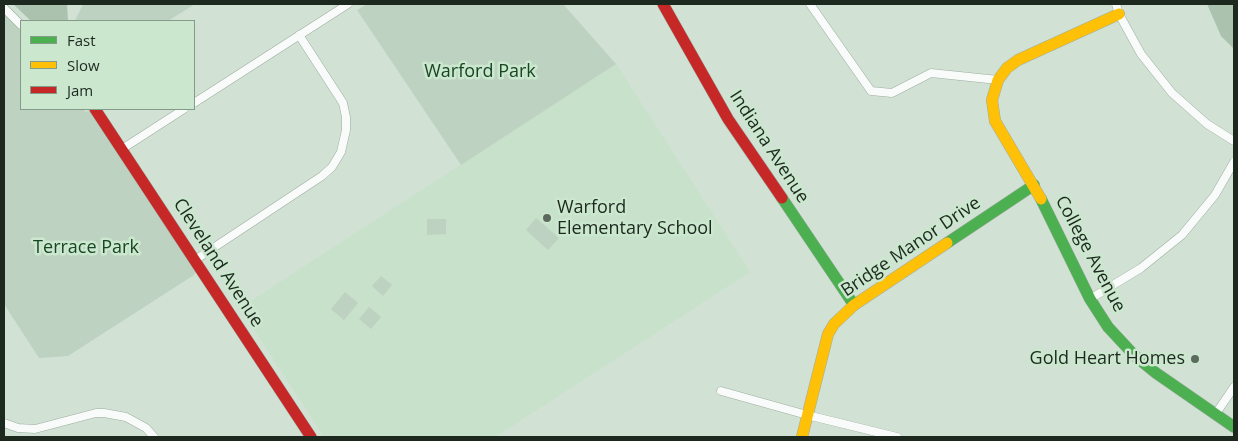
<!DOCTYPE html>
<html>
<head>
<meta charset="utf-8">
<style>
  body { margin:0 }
  #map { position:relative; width:1238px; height:441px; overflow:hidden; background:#d1e2d4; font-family:"Open Sans",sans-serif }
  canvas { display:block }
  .frame { position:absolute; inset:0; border:5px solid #1d281f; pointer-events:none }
  .legend { position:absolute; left:20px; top:20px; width:175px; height:90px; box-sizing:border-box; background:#cbe8cf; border:1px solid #859b89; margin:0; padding:6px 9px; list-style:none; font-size:15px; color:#1d281f }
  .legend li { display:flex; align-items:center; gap:10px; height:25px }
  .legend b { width:25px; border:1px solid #859b89 }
</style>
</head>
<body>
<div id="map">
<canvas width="1238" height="441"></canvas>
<div class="frame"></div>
<ul class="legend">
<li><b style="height:6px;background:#4caf50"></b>Fast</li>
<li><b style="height:6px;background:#ffc107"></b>Slow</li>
<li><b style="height:6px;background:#c62828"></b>Jam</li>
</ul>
</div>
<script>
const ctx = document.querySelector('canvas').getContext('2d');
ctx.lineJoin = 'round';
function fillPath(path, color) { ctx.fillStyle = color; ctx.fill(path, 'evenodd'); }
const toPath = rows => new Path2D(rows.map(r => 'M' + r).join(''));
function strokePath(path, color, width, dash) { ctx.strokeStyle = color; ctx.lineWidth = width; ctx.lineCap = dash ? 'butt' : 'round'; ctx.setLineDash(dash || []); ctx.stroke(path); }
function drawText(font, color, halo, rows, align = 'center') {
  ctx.font = font + ' "Open Sans",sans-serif'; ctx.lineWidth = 5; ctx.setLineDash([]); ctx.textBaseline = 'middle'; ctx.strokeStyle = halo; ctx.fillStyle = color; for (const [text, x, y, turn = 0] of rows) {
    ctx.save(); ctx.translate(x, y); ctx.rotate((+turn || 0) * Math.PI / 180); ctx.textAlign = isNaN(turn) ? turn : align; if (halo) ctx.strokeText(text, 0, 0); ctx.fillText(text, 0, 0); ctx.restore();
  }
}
const built = toPath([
  [616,64,750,272,495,437,324,437,240,308]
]);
const green = toPath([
  [83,4,195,4,168,21,75,21],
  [367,4,563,4,616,64,461,165,357,10],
  [4,14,21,31,21,109,83,109,86,112,91,109,197,271,194,274,194,275,68,356,39,358,4,304],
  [536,218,559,238,548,250,526,230],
  [427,219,446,219,446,234,427,235],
  [381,276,392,285,383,296,372,286],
  [345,292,358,303,344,320,331,309],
  [369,307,381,317,371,329,359,319]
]);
const forest = toPath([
  [13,4,67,4,68,21,31,21],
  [1207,4,1234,4,1234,49,1221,36]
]);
const street = toPath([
  [810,4,871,91,892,93,931,73,998,80],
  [1116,4,1119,14,1141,54,1172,93,1207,124,1234,141],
  [4,8,21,25],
  [194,103,348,4],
  [122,149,184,109],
  [195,260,322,176,332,167,341,152,346,130,346,117,343,103,299,35],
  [1090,299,1141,268,1182,235,1215,195,1234,162],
  [721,391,807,415,897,437],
  [1215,415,1234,387],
  [4,423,18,428,35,429,96,413,104,413,126,417,146,428,154,437]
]);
const fast = toPath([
  [782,198,854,305],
  [1041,199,1090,299,1108,327,1134,355,1156,373,1234,427],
  [947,243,1034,185]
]);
const slow = toPath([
  [1041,199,995,121,992,100,998,80,1007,68,1018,60,1119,14],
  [802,437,828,334,834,324,854,305,947,243]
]);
const jam = toPath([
  [663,4,728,119,782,198],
  [95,109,311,437]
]);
const markers = [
  [547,218,5,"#5c695e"],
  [1195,359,5,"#5c695e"]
];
const parkNames = [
  ["Warford Park",480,72],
  ["Terrace Park",86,248]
];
const streetNames = [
  ["Indiana Avenue",769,147,57],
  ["Bridge Manor Drive",911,247,-34],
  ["College Avenue",1090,254,62],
  ["Cleveland Avenue",218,263,57]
];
const poiNames = [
  ["Warford",557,208],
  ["Elementary School",557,229],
  ["Gold Heart Homes",1185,359,"right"]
];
fillPath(built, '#c7e1cb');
fillPath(green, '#bdd2c0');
fillPath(forest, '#abc2af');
strokePath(street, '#9eaca1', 9);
strokePath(fast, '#9eaca1', 12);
strokePath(slow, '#9eaca1', 12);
strokePath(jam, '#9eaca1', 12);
strokePath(street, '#f8fbf9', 8);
strokePath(fast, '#4caf50', 11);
strokePath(slow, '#ffc107', 11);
strokePath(jam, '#c62828', 11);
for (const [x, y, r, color] of markers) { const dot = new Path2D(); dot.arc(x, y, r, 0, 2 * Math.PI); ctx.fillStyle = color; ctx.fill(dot); strokePath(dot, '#cbe8cf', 2); }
drawText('18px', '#184523', '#cbe8cf', parkNames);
drawText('18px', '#1d281f', '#cbe8cf', streetNames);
drawText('18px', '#1d281f', '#cbe8cf', poiNames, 'left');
</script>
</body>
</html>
